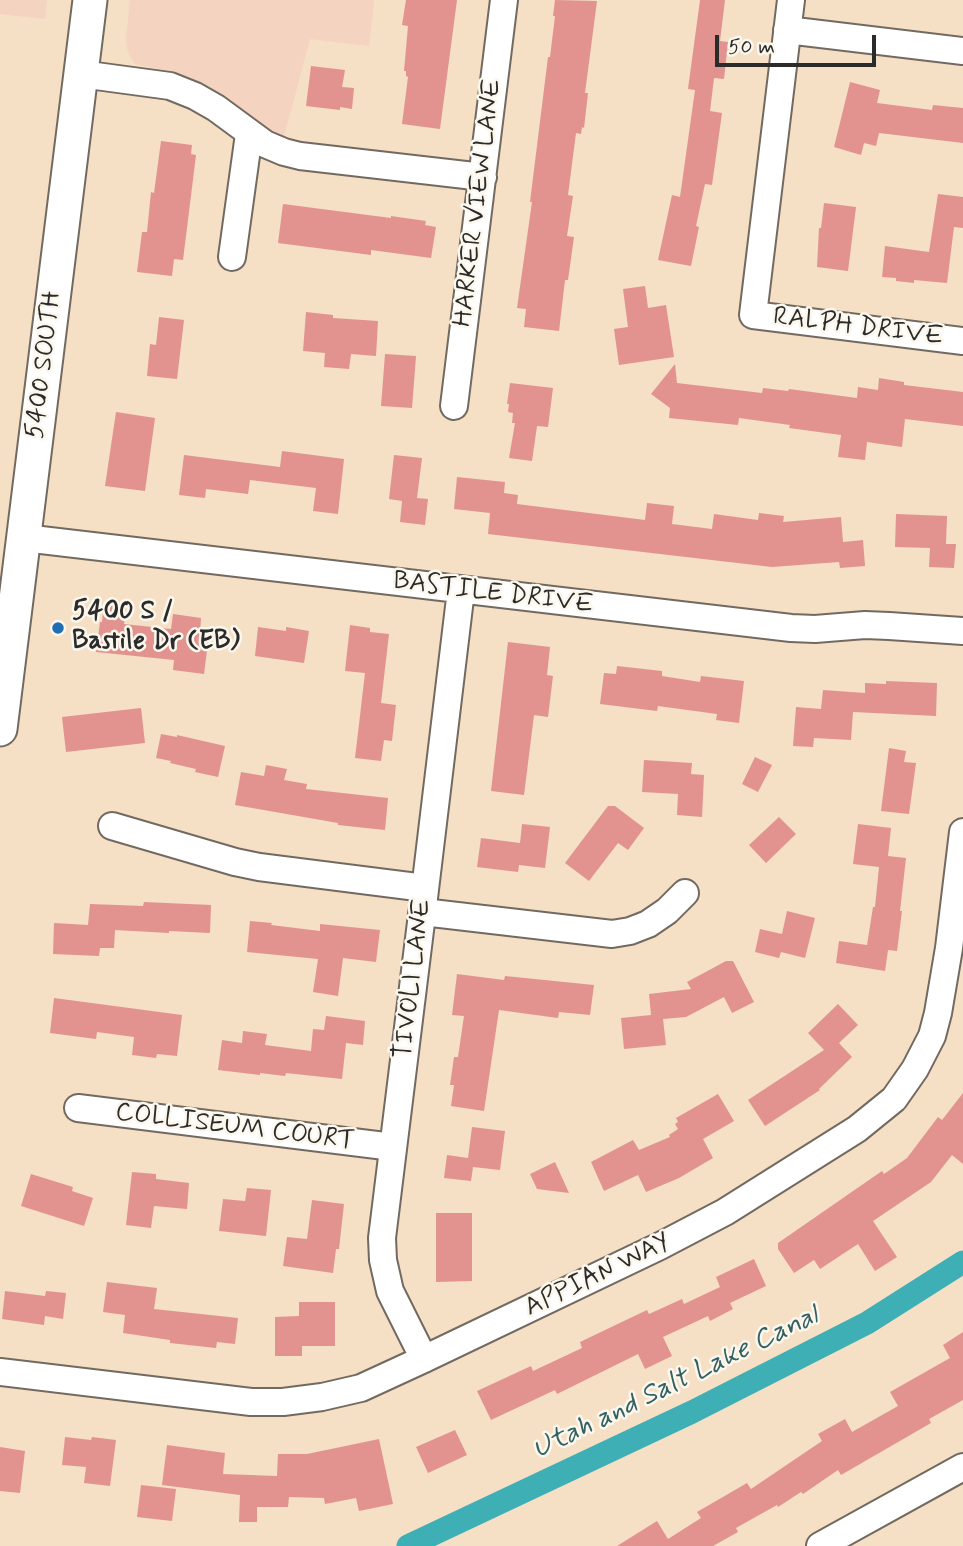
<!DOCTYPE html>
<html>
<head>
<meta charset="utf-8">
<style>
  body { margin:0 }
  #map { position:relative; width:963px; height:1546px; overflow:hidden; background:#f5dfc5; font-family:Mynerve,sans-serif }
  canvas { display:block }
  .scale { position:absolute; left:715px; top:35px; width:161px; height:32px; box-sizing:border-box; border:4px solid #2b2b2b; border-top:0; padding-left:9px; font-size:21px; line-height:24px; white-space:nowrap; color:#2b2b2b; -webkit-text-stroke:5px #fbf7ec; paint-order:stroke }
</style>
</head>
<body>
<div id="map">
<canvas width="963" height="1546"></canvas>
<div class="scale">50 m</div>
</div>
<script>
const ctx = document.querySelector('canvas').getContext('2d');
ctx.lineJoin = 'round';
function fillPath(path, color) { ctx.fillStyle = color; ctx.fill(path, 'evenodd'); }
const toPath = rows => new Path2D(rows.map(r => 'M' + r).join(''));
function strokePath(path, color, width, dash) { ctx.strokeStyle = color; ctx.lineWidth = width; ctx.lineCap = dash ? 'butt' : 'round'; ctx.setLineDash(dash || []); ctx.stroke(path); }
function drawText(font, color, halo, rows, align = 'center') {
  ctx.font = font + ' Mynerve,sans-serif'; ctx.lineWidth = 5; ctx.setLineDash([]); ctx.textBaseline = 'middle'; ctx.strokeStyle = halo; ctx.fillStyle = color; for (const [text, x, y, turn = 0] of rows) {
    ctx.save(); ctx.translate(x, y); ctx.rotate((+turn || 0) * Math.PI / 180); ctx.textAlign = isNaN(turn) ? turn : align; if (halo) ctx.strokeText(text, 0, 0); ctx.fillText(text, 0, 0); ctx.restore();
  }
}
const built = toPath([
  [0,0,47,0,45,19,0,14],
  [130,0,374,0,369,46,310,39,283,140,210,87,181,75,164,70,138,65,134,63,127,49,126,39]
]);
const canal = toPath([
  [408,1546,692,1412,867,1323,963,1262]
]);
const building = toPath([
  [406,0,457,0,440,129,402,124,408,77,406,76,406,71,404,71,408,26,402,25],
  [555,0,597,1,585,93,588,93,584,128,582,127,581,134,576,133,568,195,573,196,567,236,574,237,568,280,565,280,559,331,524,327,526,309,517,308,532,202,530,202,548,57,550,57,555,16,553,16],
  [700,0,725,0,720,41,728,42,724,79,714,78,710,111,722,113,712,185,705,184,696,226,699,227,691,266,658,260,672,195,680,197,695,90,688,89],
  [311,66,345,70,342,87,354,88,352,109,340,107,340,110,306,106],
  [850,82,880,90,877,103,932,110,933,105,963,108,963,143,879,133,876,146,864,143,861,155,834,147],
  [161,141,192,145,191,154,196,155,183,260,174,259,172,276,137,272,142,232,147,232,151,192,154,193],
  [938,194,963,197,963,228,954,227,947,283,914,280,914,283,896,281,896,278,882,277,885,246,929,252],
  [824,203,856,207,848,271,817,267,819,228,821,228],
  [283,204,391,218,391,216,426,221,425,225,436,227,431,258,371,250,371,255,278,243],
  [645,286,648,308,666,305,674,357,619,365,614,329,628,327,623,289],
  [306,312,333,315,333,318,378,321,376,356,351,354,349,369,324,367,325,353,303,351],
  [159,317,184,320,177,379,147,376,150,344,156,345],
  [385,354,416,356,412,408,381,406],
  [675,364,677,383,762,393,763,388,788,391,789,389,857,398,858,387,878,390,879,378,904,382,904,385,963,392,963,426,905,419,902,447,867,442,865,460,838,457,841,435,789,428,790,425,739,418,738,425,669,418,670,408,651,394],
  [510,383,553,388,548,427,537,426,532,461,509,458,515,423,512,423,513,413,508,412,509,404,507,404],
  [116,412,155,418,145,491,105,486],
  [282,451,344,459,338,514,313,511,316,488,250,480,248,494,206,489,205,498,179,495,184,455,280,467],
  [394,455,422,458,417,498,428,499,425,525,400,522,402,501,389,499],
  [457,477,505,482,504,493,518,495,517,504,645,520,647,503,674,506,672,524,712,529,714,514,758,520,759,513,784,516,783,522,841,517,843,542,863,540,865,566,840,568,839,562,772,567,488,534,490,513,454,509],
  [896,514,947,516,946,544,956,544,954,568,929,567,930,548,895,547],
  [104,602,126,605,124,624,171,629,173,614,201,618,200,633,209,635,204,674,173,670,174,660,96,652,100,622,102,622],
  [350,625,370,628,370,632,389,634,381,703,396,705,392,741,384,740,381,761,355,758,365,673,345,671],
  [258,627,286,631,286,627,309,631,304,663,255,656],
  [508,642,550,647,547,675,553,676,548,717,534,715,524,795,491,791],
  [617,666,662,671,662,676,700,682,701,676,744,681,739,723,716,720,717,714,658,706,657,711,600,704,604,673,616,674],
  [886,681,937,683,936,716,853,712,851,740,814,738,813,747,793,746,796,707,821,709,823,690,865,693,865,683,886,684],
  [141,708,145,743,66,752,62,717],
  [161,734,177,737,177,735,225,746,218,777,195,772,196,769,170,763,171,761,156,758],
  [889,748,906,751,904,762,916,763,909,814,881,811],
  [755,757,772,765,758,792,742,784],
  [644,760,692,763,691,774,704,775,702,817,677,815,678,794,642,792],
  [266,765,287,769,284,780,307,784,306,789,388,798,385,830,338,825,338,823,235,805,241,772,264,776],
  [608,806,615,806,644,828,628,850,618,843,589,881,565,863],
  [779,817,796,834,766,863,749,845],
  [522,824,550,827,545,868,519,865,518,872,477,867,481,838,520,843],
  [858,824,891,828,888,856,906,858,900,911,902,911,897,951,888,950,885,971,836,963,839,941,867,945,873,907,875,907,879,867,853,864],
  [144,902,211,905,210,933,169,931,169,933,115,930,114,948,100,948,99,956,53,954,54,923,88,925,90,904,143,906],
  [787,911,815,918,805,958,781,952,779,958,755,952,760,929,782,934],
  [250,921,272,923,271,925,320,931,320,924,380,930,376,962,343,958,338,996,313,992,318,959,247,952],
  [726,961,733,961,754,1002,732,1013,724,997,686,1017,663,1019,666,1045,624,1049,621,1018,651,1015,649,994,691,989,687,982],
  [457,974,504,980,505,976,594,985,590,1015,559,1012,558,1018,499,1010,484,1111,451,1106,454,1085,450,1085,454,1057,458,1057,464,1016,452,1015],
  [54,998,182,1015,177,1056,157,1054,156,1058,132,1055,134,1037,97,1032,96,1039,50,1033],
  [838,1004,858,1025,839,1043,852,1057,819,1089,820,1090,765,1126,748,1100,824,1050,808,1033],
  [326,1016,365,1021,363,1045,346,1043,342,1079,286,1073,285,1076,260,1073,260,1075,218,1070,222,1040,242,1043,243,1031,267,1034,265,1045,311,1051,313,1029,324,1030],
  [963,1093,963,1164,952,1155,931,1182,873,1221,897,1257,875,1271,858,1244,820,1269,814,1260,794,1273,778,1249,778,1243,882,1171,884,1174,907,1158,938,1117,942,1120],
  [718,1094,734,1121,703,1139,713,1158,679,1178,646,1192,638,1175,604,1191,591,1162,633,1140,639,1150,670,1137,669,1135,678,1129,675,1124,678,1122,676,1118],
  [472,1127,505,1131,500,1170,473,1167,471,1181,444,1178,447,1155,468,1158],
  [555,1162,569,1193,537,1189,530,1174],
  [132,1172,156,1174,156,1179,189,1183,187,1209,154,1206,151,1228,126,1225],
  [31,1174,73,1187,72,1191,93,1198,84,1226,21,1206],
  [247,1188,271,1190,266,1236,219,1231,223,1199,245,1201],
  [312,1200,344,1204,339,1249,336,1249,333,1273,283,1266,287,1237,307,1239],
  [436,1213,472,1213,472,1281,436,1282],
  [754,1259,766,1286,730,1303,733,1309,710,1321,708,1316,663,1337,672,1356,645,1369,638,1354,557,1394,555,1390,491,1420,477,1391,531,1366,533,1371,582,1348,580,1342,647,1310,649,1314,682,1299,684,1304,720,1287,716,1277],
  [107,1282,157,1288,154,1309,238,1318,235,1344,217,1342,216,1348,170,1343,170,1340,123,1333,125,1315,103,1312],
  [5,1291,45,1296,46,1291,66,1293,63,1319,45,1316,44,1325,2,1319],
  [299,1302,335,1302,335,1346,302,1346,302,1356,275,1356,275,1317,299,1316],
  [963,1332,963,1400,929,1419,931,1423,841,1475,838,1470,803,1494,801,1492,778,1507,777,1505,736,1528,738,1532,713,1546,617,1546,657,1521,668,1539,701,1518,697,1512,747,1483,751,1489,822,1441,818,1434,845,1419,852,1432,898,1406,890,1392,950,1358,943,1345],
  [455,1430,467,1455,428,1473,416,1447],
  [65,1437,91,1440,92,1437,116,1440,110,1486,84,1483,86,1467,62,1465],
  [379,1439,393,1504,359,1511,356,1498,325,1504,324,1498,289,1497,288,1507,257,1507,257,1522,239,1522,240,1495,162,1485,167,1445,225,1453,223,1474,277,1476,278,1454,307,1454],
  [0,1447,25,1451,20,1493,0,1491],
  [141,1485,176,1489,172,1521,137,1517]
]);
const minor = toPath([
  [791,0,753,315,963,341],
  [787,30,963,51],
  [81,74,170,86,195,96,216,108,265,144,284,152,300,156,483,177],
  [232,257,249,134],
  [454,406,504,0],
  [24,538,791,628,815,629,865,625,889,626,963,631],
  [112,826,235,862,259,867,425,888],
  [423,912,612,934,630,931,648,924,667,911,685,893],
  [78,1108,393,1147],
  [424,1359,390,1291,383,1260,382,1238,424,898,461,590],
  [0,1372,251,1402,283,1402,322,1397,361,1388,424,1359,660,1246,725,1212,857,1129,894,1099,915,1069,932,1036,938,1013,949,948,963,832],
  [820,1546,963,1467]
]);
const major = toPath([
  [0,729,90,0]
]);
const markers = [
  [58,628,7,"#1f6fb2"]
];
const streetNames = [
  ["HARKER VIEW LANE",479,203,-83],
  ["RALPH DRIVE",858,328,7],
  ["5400 SOUTH",45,365,-83],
  ["BASTILE DRIVE",493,594,7],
  ["TIVOLI LANE",414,979,-83],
  ["COLLISEUM COURT",235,1128,7],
  ["APPIAN WAY",598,1276,-26]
];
const poiNames = [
  ["5400 S /",72,613],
  ["Bastile Dr (EB)",72,643]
];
const waterNames = [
  ["Utah and Salt Lake Canal",676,1384,-26]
];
fillPath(built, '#f4d3c0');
strokePath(canal, '#3eafb5', 23);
fillPath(building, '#e2938f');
strokePath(minor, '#726a61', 30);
strokePath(major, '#726a61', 37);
strokePath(minor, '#fff', 26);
strokePath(major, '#fff', 33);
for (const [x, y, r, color] of markers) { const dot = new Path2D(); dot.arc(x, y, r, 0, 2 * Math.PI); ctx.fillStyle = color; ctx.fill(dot); strokePath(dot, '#fbf7ec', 2.5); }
drawText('26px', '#2b2b2b', '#fbf7ec', streetNames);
drawText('bold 26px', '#2b2b2b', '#fbf7ec', poiNames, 'left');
drawText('italic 28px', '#336062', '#fbf7ec', waterNames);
</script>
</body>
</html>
